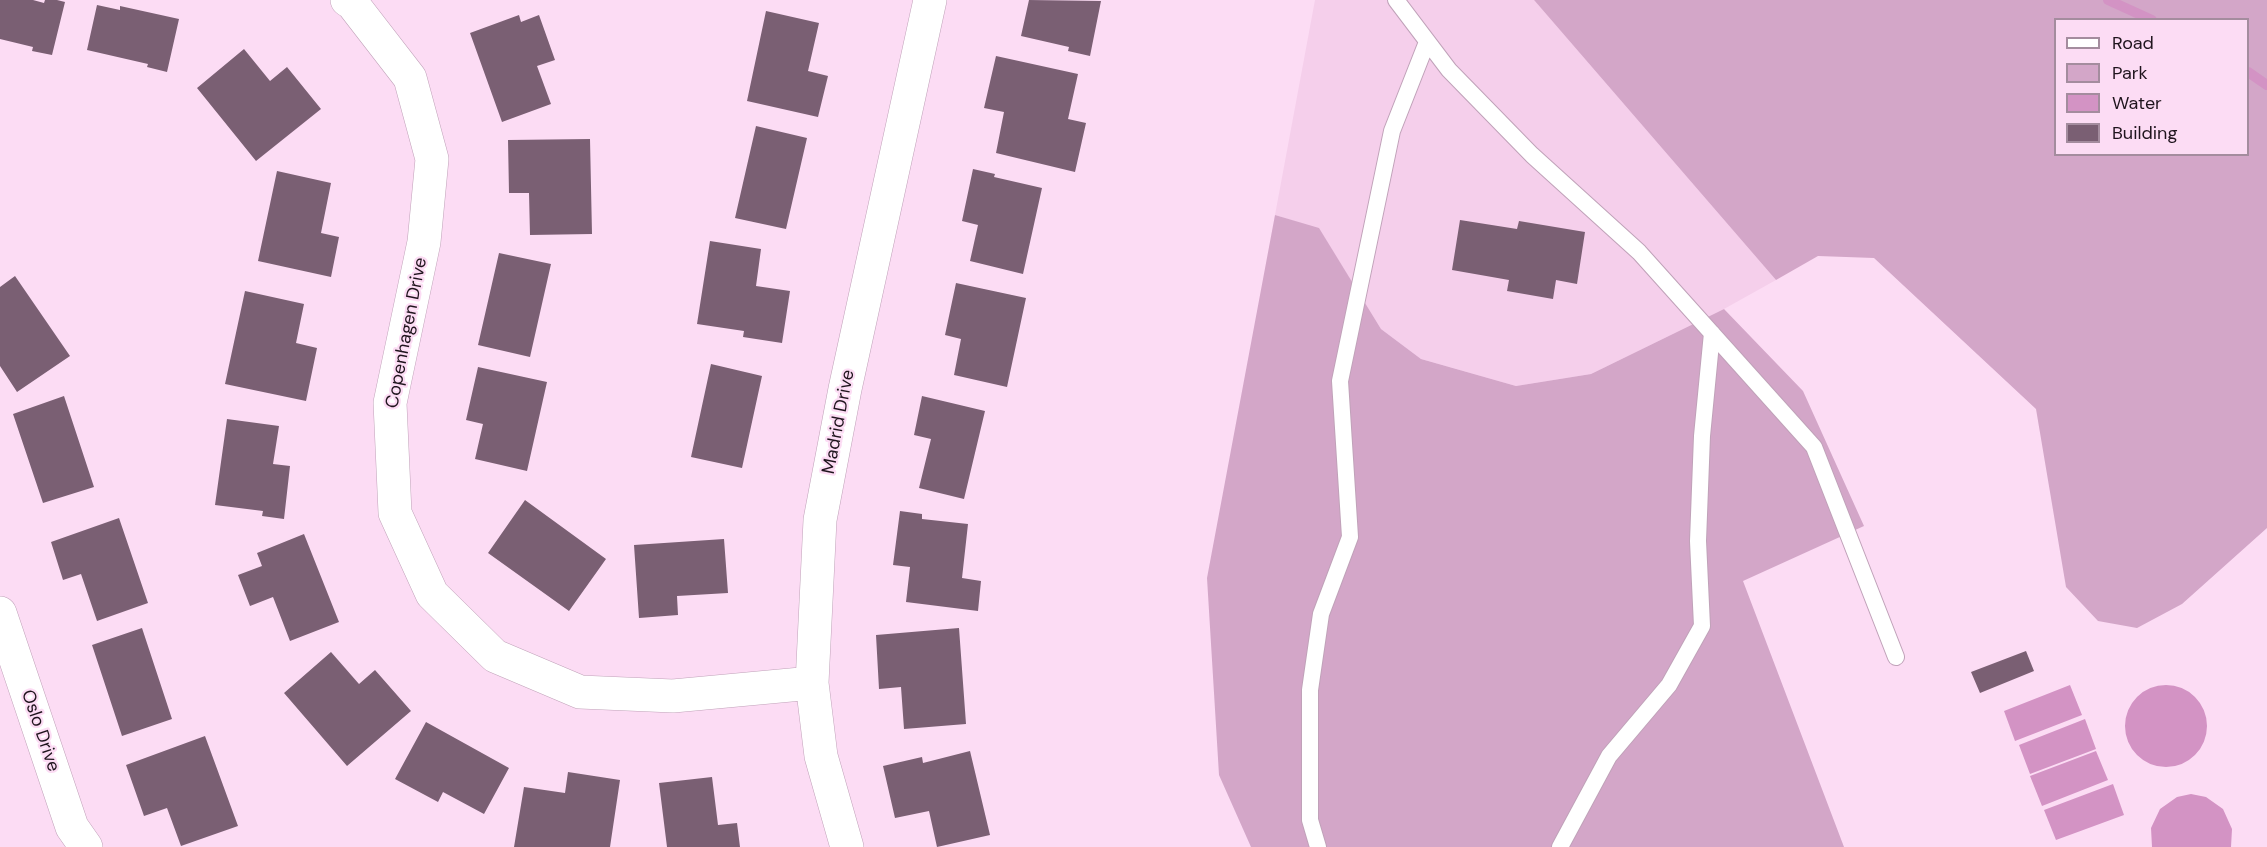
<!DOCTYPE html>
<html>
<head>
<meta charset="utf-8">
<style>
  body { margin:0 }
  #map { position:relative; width:2267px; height:847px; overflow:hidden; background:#fcdcf4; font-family:"DM Sans",sans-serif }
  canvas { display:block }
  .legend { position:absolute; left:2054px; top:18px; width:195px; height:138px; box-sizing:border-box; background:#fcdcf4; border:2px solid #a48c9e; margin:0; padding:8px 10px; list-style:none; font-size:18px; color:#1f141d }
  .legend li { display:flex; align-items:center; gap:12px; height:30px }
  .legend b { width:30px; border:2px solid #a48c9e }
</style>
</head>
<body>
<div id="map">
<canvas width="2267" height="847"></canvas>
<ul class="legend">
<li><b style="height:8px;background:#fff"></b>Road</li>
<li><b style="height:16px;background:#d3a6c8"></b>Park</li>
<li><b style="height:16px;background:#d393c4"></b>Water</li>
<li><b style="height:16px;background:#7a5f73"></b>Building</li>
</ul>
</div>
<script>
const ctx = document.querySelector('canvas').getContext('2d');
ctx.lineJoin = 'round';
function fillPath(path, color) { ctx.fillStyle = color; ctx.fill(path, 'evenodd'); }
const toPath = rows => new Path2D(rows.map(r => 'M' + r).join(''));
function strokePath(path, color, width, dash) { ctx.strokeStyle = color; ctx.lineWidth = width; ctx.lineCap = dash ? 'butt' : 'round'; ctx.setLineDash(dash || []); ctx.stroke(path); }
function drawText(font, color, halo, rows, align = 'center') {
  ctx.font = font + ' "DM Sans",sans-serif'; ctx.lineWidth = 4.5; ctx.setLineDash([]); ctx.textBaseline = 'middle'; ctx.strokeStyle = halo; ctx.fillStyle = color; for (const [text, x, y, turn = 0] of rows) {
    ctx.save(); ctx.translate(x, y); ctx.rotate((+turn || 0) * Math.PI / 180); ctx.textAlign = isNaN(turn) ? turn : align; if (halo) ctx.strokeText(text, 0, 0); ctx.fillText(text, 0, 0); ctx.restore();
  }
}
const built = toPath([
  [1315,0,1534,0,1776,280,1724,309,1591,374,1516,386,1421,359,1381,329,1319,229,1275,215]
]);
const green = toPath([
  [1534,0,2267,0,2267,528,2182,604,2137,628,2098,621,2066,587,2036,409,1874,258,1818,256,1776,280],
  [2056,20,2248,20,2248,154,2056,154],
  [1275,215,1319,228,1381,329,1421,359,1516,386,1591,374,1724,309,1803,391,1864,526,1743,581,1844,847,1251,847,1219,775,1207,578]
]);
const water = toPath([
  [2070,685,2082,715,2015,741,2004,711],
  '2125 726a41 41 0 1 1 82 0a41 41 0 1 1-82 0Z',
  [2085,719,2096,749,2030,774,2019,745],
  [2096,751,2108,780,2042,806,2030,776],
  [2113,784,2124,815,2056,840,2044,810],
  [2191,794,2206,797,2223,809,2232,829,2231,847,2152,847,2151,828,2160,809,2177,797]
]);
const stream = toPath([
  [2108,0,2152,20],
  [2248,72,2267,85]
]);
const building = toPath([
  [0,0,33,0,44,3,45,0,57,0,65,2,52,55,32,51,33,47,0,39],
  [1029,0,1101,1,1090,56,1068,51,1069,47,1021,36],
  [97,5,120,10,120,6,179,19,167,72,147,67,148,64,87,50],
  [766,11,819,23,808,71,828,76,818,117,747,101],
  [519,15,521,22,539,15,555,60,537,66,551,104,502,122,470,33],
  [244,49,270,81,287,67,321,109,256,161,197,88],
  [996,56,1078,74,1068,119,1086,123,1075,172,996,153,1004,112,984,108],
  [756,126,807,138,786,229,735,218],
  [590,139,592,234,530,235,529,193,509,193,508,140],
  [973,169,995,174,994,177,1042,188,1023,274,970,261,978,225,962,221],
  [277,171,331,183,321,233,339,237,331,277,258,261],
  [1460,220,1517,229,1519,221,1585,232,1577,284,1556,280,1553,299,1507,291,1509,280,1452,270],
  [710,241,761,249,756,286,790,291,782,343,743,337,744,331,697,324],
  [499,253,551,264,530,357,478,345],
  [15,276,70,356,17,392,0,366,0,287],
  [956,283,1026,298,1007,387,954,375,961,339,945,335],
  [245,291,304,304,296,343,317,348,306,401,225,384],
  [711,364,762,376,742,468,691,457],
  [478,367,547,382,527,471,475,459,483,424,466,420],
  [64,396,94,487,43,503,13,414],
  [922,396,985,411,964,499,919,488,931,439,914,435],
  [227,419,279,426,273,464,290,466,284,519,262,516,263,511,215,505],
  [525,500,606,559,569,611,488,553],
  [900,511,922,514,922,519,968,524,962,578,981,581,978,611,906,602,910,567,893,565],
  [119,518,148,603,97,621,81,574,63,580,51,542],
  [304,534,339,622,290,641,273,597,250,606,238,575,262,566,257,553],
  [724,539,728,593,677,596,678,615,639,618,634,545],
  [142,628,172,719,122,736,92,645],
  [959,628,966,724,904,729,901,687,879,689,876,635],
  [2026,651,2034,671,1980,693,1971,672],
  [331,652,359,684,375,670,411,711,347,766,284,693],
  [426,722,509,768,484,814,443,792,438,802,395,779],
  [205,736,238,826,181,846,167,808,144,816,126,765],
  [970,751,990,835,937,847,929,811,895,818,883,766,922,757,923,763],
  [568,772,620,780,610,847,514,847,524,787,565,793],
  [712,777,718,825,737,823,740,847,667,847,659,783]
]);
const service = toPath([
  [1396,0,1449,70,1532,155,1639,252,1814,447,1896,657],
  [1318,847,1310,820,1310,690,1321,614,1350,537,1340,381,1392,131,1427,42],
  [1560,847,1609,756,1669,685,1702,626,1698,541,1702,436,1712,333]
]);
const minor = toPath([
  [347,0,352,3,410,78,432,159,424,242,390,403,395,513,432,594,495,656,580,692,673,696,812,683],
  [0,613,72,827,86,847],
  [847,847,821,756,812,683,820,520,845,389,930,0]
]);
const streetNames = [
  ["Copenhagen Drive",407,333,-79],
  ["Madrid Drive",839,422,-79],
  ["Oslo Drive",40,731,71]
];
fillPath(built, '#f5cfeb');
fillPath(green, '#d3a6c8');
fillPath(water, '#d393c4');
strokePath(stream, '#d393c4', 10);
fillPath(building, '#7a5f73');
strokePath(service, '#c0a2b9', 18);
strokePath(minor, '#c0a2b9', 34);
strokePath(service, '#fff', 16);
strokePath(minor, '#fff', 33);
drawText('18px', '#1f141d', '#fcdcf4', streetNames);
</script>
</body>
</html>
